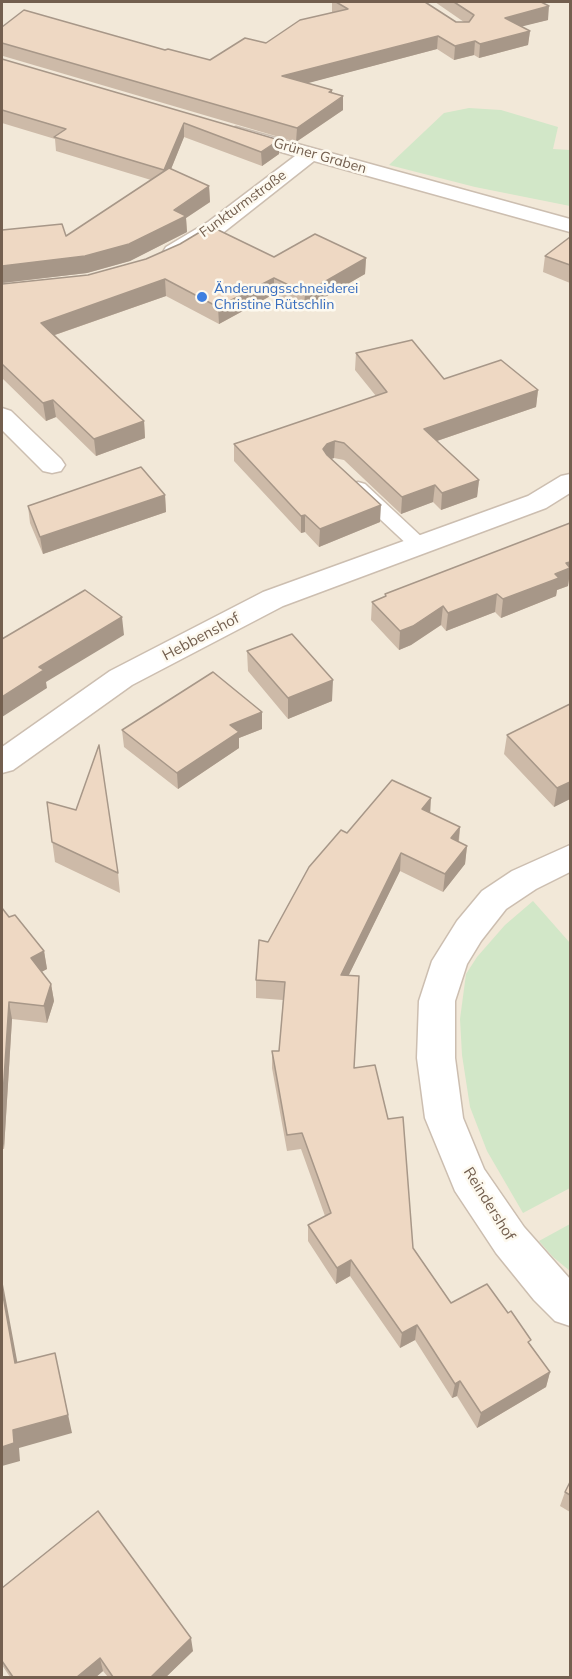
<!DOCTYPE html>
<html>
<head>
<meta charset="utf-8">
<style>
  body { margin:0 }
  #map { position:relative; width:572px; height:1679px; overflow:hidden; background:#fbf5e9; font-family:Mulish,sans-serif }
  canvas { display:block }
  .frame { position:absolute; inset:0; border:3px solid #735f4f; pointer-events:none }
</style>
</head>
<body>
<div id="map">
<canvas width="572" height="1679"></canvas>
<div class="frame"></div>
</div>
<script>
const ctx = document.querySelector('canvas').getContext('2d');
ctx.lineJoin = 'round';
function fillPath(path, color) { ctx.fillStyle = color; ctx.fill(path, 'evenodd'); }
const toPath = rows => new Path2D(rows.map(r => 'M' + r).join(''));
function strokePath(path, color, width, dash) { ctx.strokeStyle = color; ctx.lineWidth = width; ctx.lineCap = dash ? 'butt' : 'round'; ctx.setLineDash(dash || []); ctx.stroke(path); }
function drawText(font, color, halo, rows, align = 'center') {
  ctx.font = font + ' Mulish,sans-serif'; ctx.lineWidth = 5; ctx.setLineDash([]); ctx.textBaseline = 'middle'; ctx.strokeStyle = halo; ctx.fillStyle = color; for (const [text, x, y, turn = 0] of rows) {
    ctx.save(); ctx.translate(x, y); ctx.rotate((+turn || 0) * Math.PI / 180); ctx.textAlign = isNaN(turn) ? turn : align; if (halo) ctx.strokeText(text, 0, 0); ctx.fillText(text, 0, 0); ctx.restore();
  }
}
const residential = toPath([
  [2,2,570,2,570,1677,2,1677]
]);
const green = toPath([
  [469,108,501,110,558,127,553,149,570,150,570,206,475,187,389,165,444,113],
  [533,901,570,943,570,1188,523,1213,487,1151,470,1107,462,1055,460,1019,466,974,477,957,505,925],
  [570,1224,570,1271,553,1257,539,1241]
]);
const lane = toPath([
  [358,482,365,484,425,540,428,544,425,548,418,550,411,548,351,492,348,488,351,484,358,482]
]);
const street = toPath([
  [236,127,570,219,570,232,314,161,224,232,182,257,174,259,166,257,163,252,166,247,208,222,295,156,229,137,226,133,229,129,236,127],
  [2,408,11,411,61,459,65,465,61,471,52,473,43,471,2,430,2,408],
  [570,474,570,493,546,508,283,606,132,685,13,770,2,773,2,747,110,671,263,592,528,496,561,476,570,474],
  [570,845,570,872,536,889,506,909,481,941,467,964,455,1001,455,1058,463,1118,484,1169,524,1227,570,1279,570,1326,555,1321,534,1300,496,1253,455,1191,425,1118,417,1058,419,1001,432,961,457,921,482,891,512,871,570,845]
]);
const wall = toPath([
  [332,2,425,2,456,22,464,22,435,2,541,2,548,20,521,26,530,31,528,45,479,58,474,55,454,60,437,49,307,83,332,90,332,93,343,110,296,142,3,56,2,57,2,27,165,50,210,60,266,43,332,12],
  [2,59,279,154,262,166,184,137,171,169,209,186,210,202,186,218,187,232,130,261,87,273,2,283,2,230,66,236,151,180,56,151,55,139,2,123],
  [570,237,570,283,543,272,545,256],
  [274,257,366,258,365,274,304,309,274,294,219,324,166,296,55,335,144,421,145,438,96,456,56,417,46,421,2,378,2,284],
  [356,353,444,379,538,390,536,407,437,441,479,480,477,497,441,510,433,502,401,514,344,460,334,458,331,459,380,522,319,547,305,532,301,533,234,461,234,444,376,396,355,370],
  [165,495,166,512,43,554,30,523,28,506],
  [570,523,570,579,569,579,568,586,557,590,556,596,501,618,495,612,446,631,441,625,411,645,399,650,371,620,372,602,385,597,385,594],
  [247,651,332,701,288,719,248,671],
  [262,712,262,729,239,738,239,748,178,789,124,747,122,730],
  [507,735,570,799,554,807,504,754],
  [47,802,118,873,120,893,55,862],
  [430,813,460,827,459,842,467,846,465,864,443,892,400,871,348,976,354,1068,413,1248,451,1303,530,1344,550,1372,546,1387,477,1428,457,1396,452,1398,415,1340,400,1348,350,1276,336,1284,308,1241,308,1225,325,1216,301,1149,287,1151,272,1068,272,1051,279,1051,283,1000,256,998,256,980,268,942,347,833],
  [2,908,9,917,44,951,47,969,41,972,51,984,54,1001,47,1023,12,1019,4,1149,2,1149],
  [570,1482,570,1512,560,1506,565,1492],
  [2,1588,193,1651,166,1677,108,1677,103,1671,96,1677,10,1677,2,1665]
]);
const shadedWall = toPath([
  [549,6,548,20,504,31,505,18],
  [530,31,528,45,479,58,480,44],
  [438,36,437,49,282,90,282,76],
  [475,41,474,55,454,60,455,46],
  [332,90,332,104,343,96,343,110,296,142,297,128,329,92],
  [184,123,184,137,165,184,164,170],
  [279,140,279,154,262,166,261,152],
  [209,186,210,202,186,218,187,232,130,261,87,273,2,283,2,266,174,210],
  [366,258,365,274,304,309,305,293],
  [274,278,274,294,219,324,218,307],
  [165,279,166,296,43,339,41,323],
  [538,390,536,407,422,446,424,429],
  [53,400,56,417,46,421,43,403],
  [144,421,145,438,96,456,94,439],
  [335,441,334,458,326,461,323,449,327,444],
  [479,480,477,497,441,510,442,493],
  [435,485,433,502,401,514,402,497],
  [165,495,166,512,43,554,40,537],
  [381,505,380,522,319,547,320,529],
  [305,515,305,532,301,533,301,516],
  [570,562,570,579,569,579,568,586,557,590,556,596,501,618,503,599,555,574,566,563],
  [497,594,495,612,446,631,448,613],
  [443,606,441,625,411,645,399,650,400,631],
  [122,617,124,635,46,682,47,688,2,717,2,697,39,667],
  [333,680,332,701,288,719,288,698],
  [262,712,262,729,239,738,239,748,178,789,177,773,230,725],
  [570,782,570,799,554,807,557,788],
  [431,798,430,816,422,809],
  [460,827,458,845,451,838],
  [467,846,465,864,443,892,445,874],
  [401,853,400,871,340,993,341,975],
  [44,951,47,969,34,976,31,958],
  [51,984,54,1001,47,1023,44,1006],
  [9,1002,12,1019,4,1149,2,1138,2,1110],
  [351,1260,350,1276,336,1284,337,1268],
  [2,1279,21,1382,15,1363,2,1290],
  [417,1325,415,1340,400,1348,402,1333],
  [55,1353,72,1433,19,1448,20,1461,2,1466,2,1447,13,1430],
  [550,1372,546,1387,477,1428,481,1413],
  [460,1381,457,1396,452,1398,455,1384],
  [191,1638,193,1651,166,1677,151,1677],
  [100,1658,103,1671,96,1677,77,1677]
]);
const building = toPath([
  [336,2,425,2,456,22,469,22,474,15,454,2,541,2,549,6,505,18,530,31,480,44,475,41,455,46,438,36,282,76,332,90,329,92,343,96,297,128,2,43,2,27,24,10,165,50,168,49,210,60,245,38,266,43,300,20,348,9,336,2],
  [2,59,279,140,261,152,184,123,164,170,54,137,66,129,2,110,2,59],
  [169,168,209,186,174,210,186,216,129,244,85,256,2,266,2,230,62,224,66,236,169,168],
  [210,226,274,257,315,234,366,258,305,293,274,278,218,307,165,279,41,323,144,421,94,439,53,400,43,403,2,364,2,284,88,275,146,259,180,244,210,226],
  [570,237,570,265,545,256,570,237],
  [412,340,444,379,501,360,538,390,424,429,479,480,442,493,435,485,402,497,344,443,335,441,327,444,323,449,327,455,381,505,320,529,305,515,301,516,234,444,387,392,356,353,412,340],
  [141,467,165,495,40,537,28,506,141,467],
  [570,523,570,562,566,563,570,568,555,574,559,578,503,599,497,594,448,613,443,606,413,626,400,631,372,602,386,596,385,594,570,523],
  [85,590,122,617,39,667,44,670,2,697,2,639,85,590],
  [292,634,333,680,288,698,247,651,292,634],
  [213,672,262,712,230,725,239,732,177,773,122,730,213,672],
  [570,704,570,782,557,788,507,735,570,704],
  [99,745,118,873,52,842,47,802,76,810,99,745],
  [392,780,431,798,422,809,460,827,451,838,467,846,445,874,401,853,341,975,359,976,354,1068,375,1065,388,1119,403,1117,413,1248,451,1303,487,1284,508,1313,511,1311,531,1340,528,1342,550,1372,481,1413,460,1381,455,1384,417,1325,402,1333,351,1260,337,1268,308,1225,331,1213,302,1133,287,1135,272,1051,279,1051,285,982,256,980,259,940,268,942,309,867,341,830,347,833,392,780],
  [2,908,9,917,15,915,44,951,31,958,51,984,44,1006,9,1002,2,1110,2,908],
  [2,1290,15,1363,55,1353,68,1415,13,1430,14,1443,2,1447,2,1290],
  [570,1482,570,1495,565,1492,570,1482],
  [98,1511,191,1638,151,1677,113,1677,100,1658,77,1677,13,1677,2,1661,2,1588,98,1511]
]);
const markers = [
  [202,297,6,"#3f7fe0"]
];
const farStreetnames = [
  ["Grüner Graben",320,156,16],
  ["Funkturmstraße",243,204,-36]
];
const farShopnames = [
  ["Änderungsschneiderei",214,289],
  ["Christine Rütschlin",214,305]
];
const streetNames = [
  ["Hebbenshof",201,637,-28],
  ["Reindershof",489,1204,58]
];
fillPath(residential, '#f2e8d8');
fillPath(green, '#d2e7c8');
strokePath(lane, '#ccbeb0', 3);
strokePath(street, '#ccbeb0', 3);
fillPath(lane, '#fff');
fillPath(street, '#fff');
fillPath(wall, '#cdbaa8');
fillPath(shadedWall, '#a79788');
fillPath(building, '#eed8c3');
strokePath(building, '#a79788', 1.5);
for (const [x, y, r, color] of markers) { const dot = new Path2D(); dot.arc(x, y, r, 0, 2 * Math.PI); ctx.fillStyle = color; ctx.fill(dot); strokePath(dot, '#fdf9ef', 2); }
drawText('14px', '#735f4f', '#fdf9ef', farStreetnames);
drawText('14px', '#366cbe', '#fdf9ef', farShopnames, 'left');
drawText('15px', '#735f4f', '#fdf9ef', streetNames);
</script>
</body>
</html>
